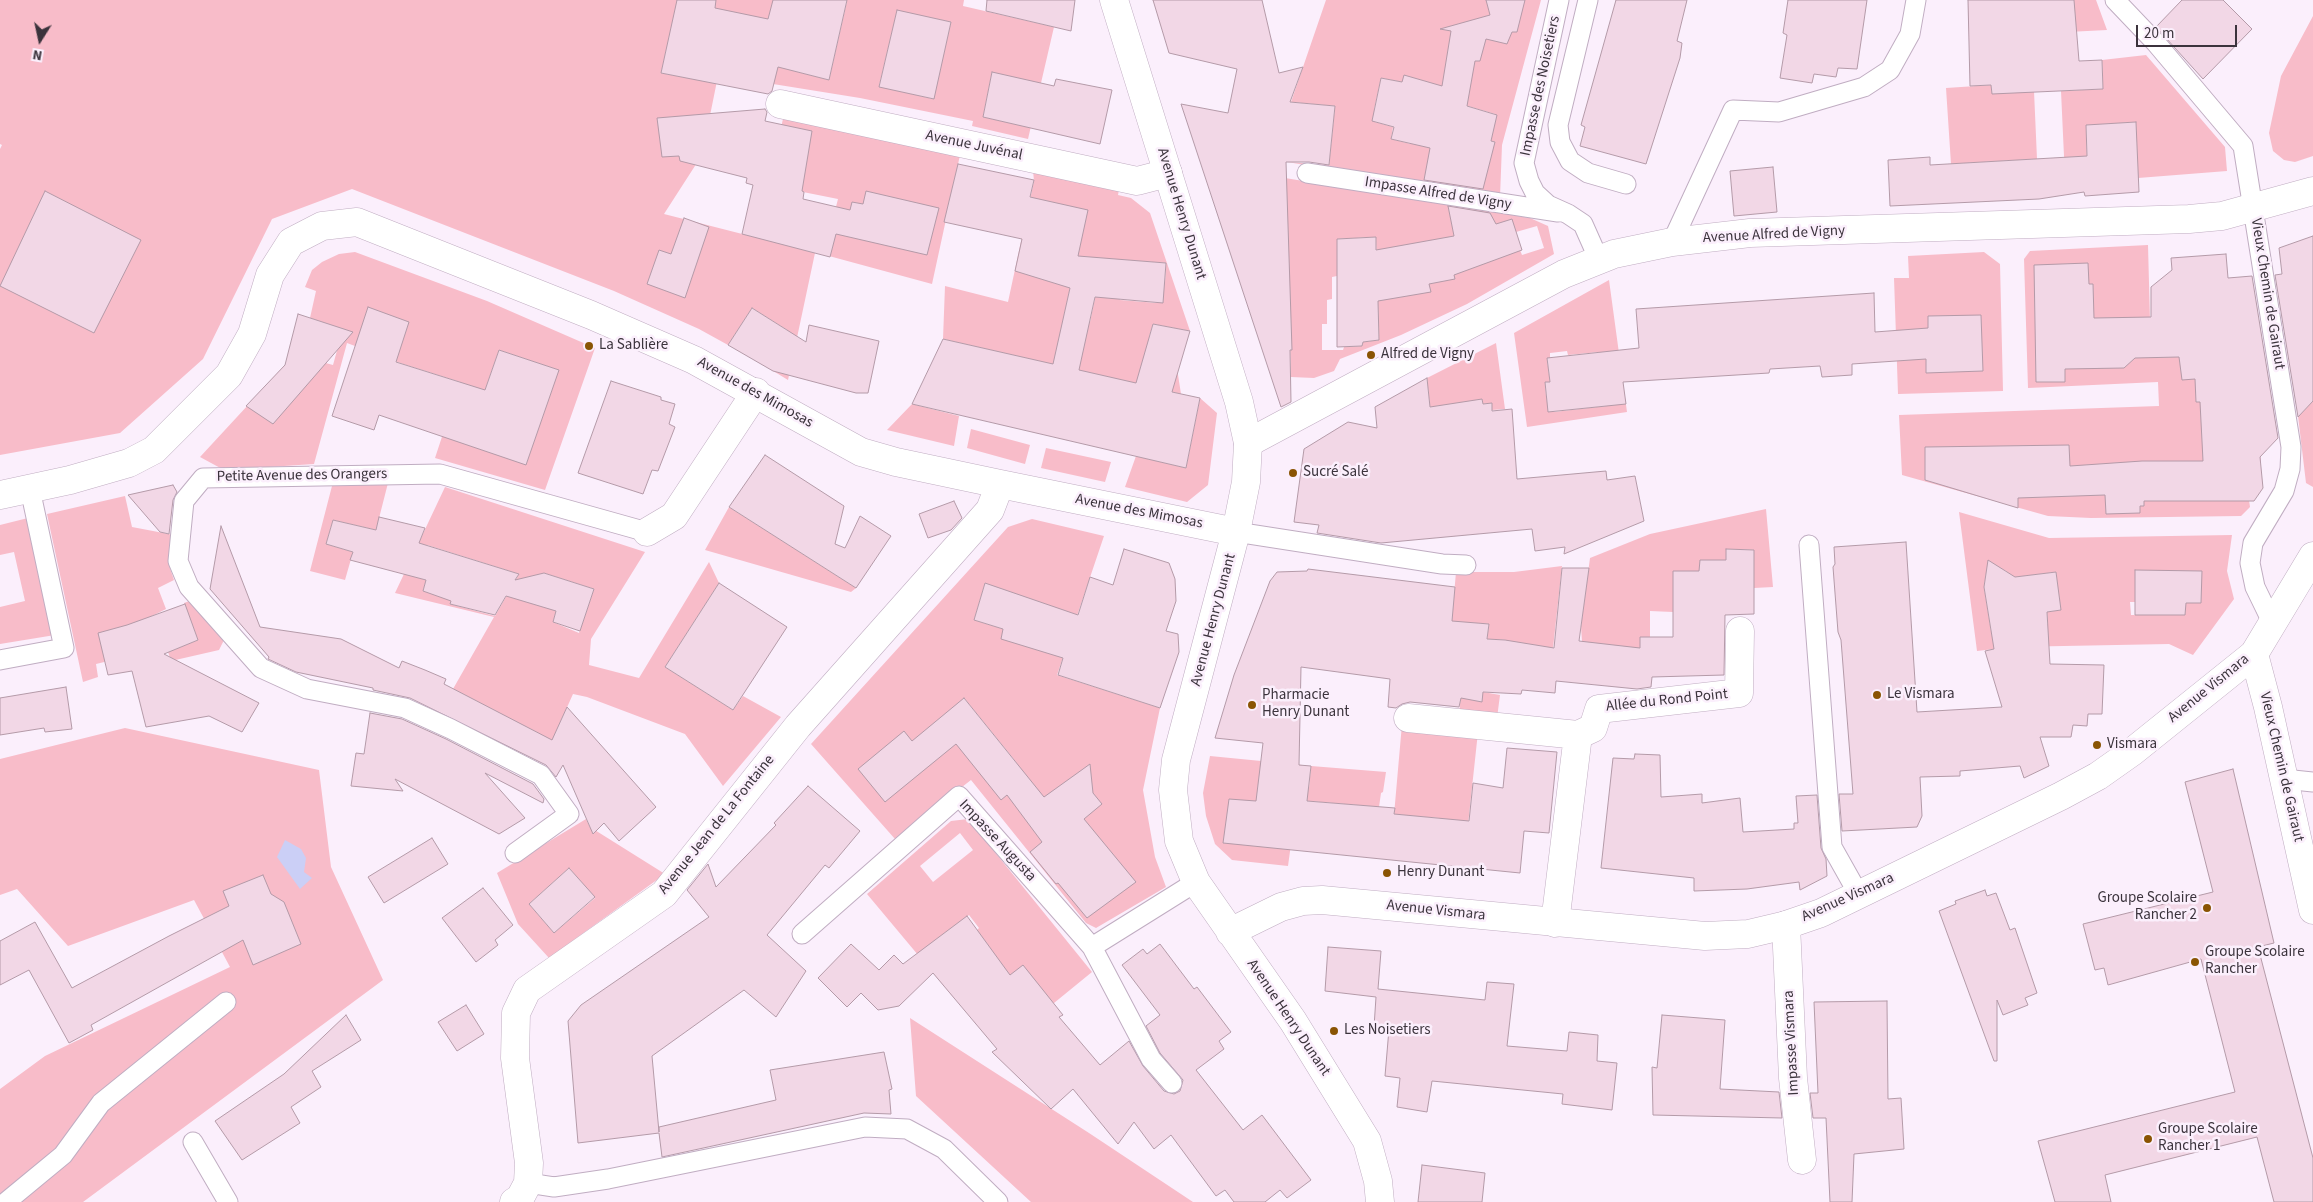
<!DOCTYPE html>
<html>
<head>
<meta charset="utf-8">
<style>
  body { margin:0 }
  #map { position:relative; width:2313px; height:1202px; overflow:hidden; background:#fbeffc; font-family:"Source Sans 3",sans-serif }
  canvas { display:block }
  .north { position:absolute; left:15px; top:15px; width:50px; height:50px; -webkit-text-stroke:4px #fbeffc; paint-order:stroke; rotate:190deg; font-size:14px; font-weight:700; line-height:20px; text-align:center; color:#3b333c }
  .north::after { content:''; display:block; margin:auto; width:18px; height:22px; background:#3b333c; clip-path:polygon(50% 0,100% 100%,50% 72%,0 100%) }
  .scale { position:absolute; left:2136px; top:25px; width:101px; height:22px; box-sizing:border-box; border:2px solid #3b333c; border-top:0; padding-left:6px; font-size:15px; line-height:18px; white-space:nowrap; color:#3b333c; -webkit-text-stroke:4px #fbeffc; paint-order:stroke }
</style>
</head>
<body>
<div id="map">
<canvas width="2313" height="1202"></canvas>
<div class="north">N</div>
<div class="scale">20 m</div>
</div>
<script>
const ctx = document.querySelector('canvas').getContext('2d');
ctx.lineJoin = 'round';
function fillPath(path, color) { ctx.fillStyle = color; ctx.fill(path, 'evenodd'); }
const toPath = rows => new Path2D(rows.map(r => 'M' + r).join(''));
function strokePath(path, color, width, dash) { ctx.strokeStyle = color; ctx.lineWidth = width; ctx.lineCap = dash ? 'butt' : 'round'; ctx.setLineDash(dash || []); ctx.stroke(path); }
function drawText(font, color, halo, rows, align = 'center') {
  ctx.font = font + ' "Source Sans 3",sans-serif'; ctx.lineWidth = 5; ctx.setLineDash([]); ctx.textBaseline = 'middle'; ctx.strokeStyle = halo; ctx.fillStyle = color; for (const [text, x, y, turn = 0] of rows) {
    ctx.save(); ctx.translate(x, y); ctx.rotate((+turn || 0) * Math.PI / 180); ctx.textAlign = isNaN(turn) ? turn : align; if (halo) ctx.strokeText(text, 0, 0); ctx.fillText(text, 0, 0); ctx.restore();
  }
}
const green = toPath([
  [0,0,685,0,715,5,716,0,812,0,795,71,829,80,847,1,842,0,964,0,963,6,1054,27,1028,139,972,126,973,121,860,98,773,84,719,71,702,155,664,214,754,237,784,115,960,155,932,284,829,256,833,246,786,245,815,253,788,380,765,366,787,330,752,308,728,345,699,329,614,291,352,189,272,219,203,359,120,433,0,455,0,149,2,145,0,144],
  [897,11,951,22,933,99,879,86],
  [671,29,693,79,661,73],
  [992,72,1019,125,983,117],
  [773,186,838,199,828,238],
  [1326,0,1541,0,1502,145,1500,197,1287,162,1329,165,1335,106,1291,102],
  [1381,78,1402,82,1415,126,1411,144,1391,139,1393,127,1375,122,1378,111,1374,110],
  [1461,104,1495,114,1491,141,1495,142,1438,165],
  [1968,0,2096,0,2107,30,1969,37],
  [2313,16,2313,156,2295,162,2284,160,2273,151,2269,133,2281,76],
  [2146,55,2225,147,2227,171,2138,178,2135,122,2086,126,2087,158,2065,178,2061,91,2103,89,2102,60],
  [1991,85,1992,93,2034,91,2037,159,1951,164,1946,88],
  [1033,170,1119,190,1118,195,1131,198,1150,213,1190,331,1153,324,1149,337,1173,343,1181,394,943,339,945,286,1008,302,1034,181],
  [1123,260,1166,263,1165,283,1160,284,1157,303,1120,300],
  [1070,288,1096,293,1090,322,1064,316],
  [1285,178,1530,218,1548,226,1554,254,1467,304,1401,335,1340,359,1334,371,1314,378,1291,377],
  [1496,224,1516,232,1537,226,1544,248,1522,255,1520,250,1476,225],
  [1376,237,1379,340,1363,342,1362,346,1344,347,1343,350,1322,350,1322,324,1327,324,1327,300,1332,299,1332,277,1337,276,1337,239],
  [2148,245,2150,321,2244,317,2261,462,2244,465,2250,507,2241,516,2091,518,2048,516,1902,475,1899,415,2159,406,2158,382,2028,388,2024,259,2030,251],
  [355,252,487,301,595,348,545,490,435,458,460,382,403,364,347,343,314,464,224,470,200,457,285,365,297,368,300,356,333,365,343,329,310,318,316,291,305,287,312,270,322,262,339,254],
  [499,350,558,370,526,464,466,444],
  [1984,252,2000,264,2003,391,1898,394,1894,278,1909,278,1908,256],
  [1609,280,1627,412,1527,427,1514,333],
  [1567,351,1568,355,1599,352,1605,406,1554,412,1552,396,1546,396,1545,382,1550,382,1547,359,1550,358,1550,353],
  [1496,343,1505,409,1492,410,1492,403,1483,404,1482,400,1433,437,1427,378],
  [1200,398,1217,413,1208,485,1187,502,1125,487,1136,456,1186,468],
  [2313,401,2313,487,2306,483,2298,416],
  [912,404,959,416,954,446,887,430],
  [971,429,1030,445,1025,464,967,448],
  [1046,448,1111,462,1105,482,1041,468],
  [388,483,376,530,333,520,326,544,353,552,345,580,310,571,332,486],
  [445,487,645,552,591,639,589,665,639,678,709,562,719,583,665,667,733,710,743,696,781,717,723,786,685,734,587,697,573,694,560,723,568,729,542,764,552,741,453,689,494,617,395,593],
  [427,545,519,574,495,616,450,604,452,598,423,591,426,580,417,577],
  [544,573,594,589,579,633,553,622,556,611,534,576],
  [125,496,132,527,174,535,170,568,174,580,158,588,166,609,152,616,133,655,96,664,98,677,83,682,47,514],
  [729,507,856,588,851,592,705,550],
  [1766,509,1773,587,1754,588,1754,550,1727,549,1726,560,1699,571,1673,571,1673,612,1650,611,1650,637,1640,637,1640,651,1582,642,1581,626,1590,558,1650,534],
  [1959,512,2049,538,2232,535,2227,571,2234,599,2193,655,2169,644,2011,647,1977,651],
  [1996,567,2006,571,2010,578,2056,572,2060,610,2047,612,2048,624,1991,631,1984,587,1986,574],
  [2130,602,2135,602,2185,615,2131,615],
  [28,518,55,635,0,644,0,607,25,601,14,552,0,555,0,525],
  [1032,519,1104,536,1057,675,1160,708,1143,790,1155,857,1166,887,1096,928,1086,923,971,780,895,839,811,744,1008,527],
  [985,583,1022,645,1003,629,974,620],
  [964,698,1016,762,990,785],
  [1562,566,1553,648,1506,643,1506,640,1487,639,1489,624,1469,623,1483,692,1500,695,1497,718,1459,715,1461,693,1446,687,1456,572,1514,572],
  [192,600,224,640,219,650,171,661,168,652,198,640,184,603],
  [1402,724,1478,732,1466,843,1439,818,1394,815],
  [125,728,319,770,331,867,383,980,83,1202,0,1202,0,1089,45,1056,230,967,194,900,68,946,17,889,0,895,0,759],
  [1210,756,1302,765,1299,788,1309,788,1311,766,1386,772,1383,792,1381,793,1379,807,1297,800,1288,866,1232,860,1215,844,1206,816,1203,793],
  [586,819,590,827,665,874,549,958,518,924,497,873],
  [569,868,595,898,554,933,529,904],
  [968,819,1092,972,1005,1043,954,998,867,894,951,821],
  [960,833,973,850,933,882,920,866],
  [969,915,979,928,977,930,936,940],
  [910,1018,1089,1133,1193,1202,1031,1202,916,1096]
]);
const water = toPath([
  [285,840,301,849,306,858,304,872,312,878,300,889,277,857]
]);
const building = toPath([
  [677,0,716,0,715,8,768,19,773,0,847,0,829,80,778,67,772,91,768,94,661,73,677,0],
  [987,0,1075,0,1071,31,986,11,987,0],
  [1153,0,1262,0,1279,73,1303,67,1290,102,1335,106,1329,165,1309,162,1286,162,1292,350,1290,350,1291,402,1281,407,1181,104,1228,113,1237,69,1169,53,1153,0],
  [1486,0,1525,0,1517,32,1512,32,1507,44,1486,39,1480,61,1475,61,1467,106,1497,115,1491,141,1495,142,1483,189,1424,180,1430,148,1391,139,1394,127,1372,121,1381,78,1402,82,1404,75,1442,86,1451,31,1440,29,1490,15,1486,0],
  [1616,0,1687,0,1677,41,1682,43,1680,58,1646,164,1580,146,1585,127,1581,125,1616,0],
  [1788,0,1867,0,1857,69,1838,68,1836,77,1814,74,1812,83,1780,78,1787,35,1783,33,1788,0],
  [1968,0,2074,0,2079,61,2102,60,2103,89,1992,94,1991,85,1970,86,1968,0],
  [2182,0,2223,0,2252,29,2203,79,2156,27,2182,0],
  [897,10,951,22,934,99,879,87,897,10],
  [992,72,1054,86,1056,79,1112,90,1100,144,983,117,992,72],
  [765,109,767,112,765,121,812,131,802,191,804,192,803,199,850,210,852,202,863,204,866,191,939,208,927,255,836,234,830,257,742,234,753,185,746,183,747,178,680,161,679,156,662,157,657,118,765,109],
  [2136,122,2139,192,2085,196,2084,192,2039,199,1890,206,1888,160,1930,157,1930,165,2087,156,2086,125,2136,122],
  [958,164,1034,180,1030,197,1088,210,1078,256,1166,263,1163,303,1095,297,1079,370,1136,383,1153,324,1190,331,1172,392,1200,398,1186,468,912,404,943,339,1053,364,1070,288,1015,271,1022,239,944,222,958,164],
  [1773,167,1777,212,1734,216,1730,171,1773,167],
  [45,191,141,240,94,333,0,286,45,191],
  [1448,206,1490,213,1496,224,1512,219,1522,250,1454,275,1455,279,1429,284,1431,292,1378,301,1379,340,1363,342,1362,346,1337,347,1337,239,1376,237,1376,250,1454,236,1448,206],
  [684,218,709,227,685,298,647,284,659,250,671,254,684,218],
  [2313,236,2313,401,2298,417,2275,275,2282,274,2279,248,2313,236],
  [2226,254,2228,278,2252,276,2278,438,2260,457,2263,488,2254,501,2144,501,2144,506,2140,506,2140,513,2106,514,2105,495,2018,498,2018,508,1925,480,1925,447,2069,445,2070,466,2142,461,2203,461,2200,402,2196,402,2195,379,2182,380,2179,357,2135,358,2124,368,2065,369,2065,382,2036,382,2034,265,2088,263,2089,284,2093,284,2094,318,2151,317,2151,287,2172,270,2171,258,2226,254],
  [1874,293,1875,332,1928,328,1928,316,1981,315,1983,371,1926,373,1926,359,1852,364,1852,375,1822,377,1820,366,1770,369,1769,373,1623,382,1626,404,1548,412,1545,382,1550,382,1547,358,1639,348,1636,309,1874,293],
  [368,307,409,322,396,362,485,390,499,350,559,370,526,465,379,415,374,430,332,416,368,307],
  [752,308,806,342,809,325,879,341,868,393,856,393,773,371,728,345,752,308],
  [298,314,353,332,273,424,246,406,285,365,298,314],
  [1427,378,1430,407,1482,399,1483,404,1492,403,1492,411,1512,409,1517,479,1606,471,1607,480,1635,476,1644,521,1564,554,1565,547,1535,551,1532,529,1381,543,1317,533,1319,525,1294,522,1304,449,1348,422,1377,428,1375,407,1427,378],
  [611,381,661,397,661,400,675,404,669,424,675,427,658,471,652,470,643,494,578,473,611,381],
  [765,455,844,506,835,544,845,548,860,516,891,536,856,588,729,507,765,455],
  [173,485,177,492,173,500,169,534,160,532,128,495,173,485],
  [954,501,962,518,951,530,928,538,919,514,954,501],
  [379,517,425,528,419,543,519,574,515,580,544,573,594,589,580,631,553,622,556,611,506,596,495,615,450,604,451,601,423,591,426,580,350,560,353,552,326,544,333,520,376,530,379,517],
  [221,526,260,627,341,639,399,668,402,661,425,670,446,679,444,684,552,740,567,707,656,807,619,841,604,823,593,834,563,765,556,777,546,765,410,698,373,690,373,688,296,672,268,659,269,657,210,589,221,526],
  [1906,542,1917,712,2002,707,1985,651,1994,649,1984,587,1988,560,2015,577,2056,572,2061,610,2047,612,2050,664,2104,665,2102,714,2088,714,2087,726,2073,725,2071,737,2040,737,2049,766,2024,778,2020,766,1960,771,1960,776,1920,777,1922,816,1917,827,1842,831,1839,794,1853,794,1841,640,1838,632,1833,567,1835,564,1834,547,1906,542],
  [1124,549,1169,563,1175,579,1176,601,1166,631,1178,634,1179,652,1160,708,1058,675,1063,658,1001,639,1003,629,974,620,985,583,1078,615,1090,577,1113,585,1124,549],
  [1726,549,1754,550,1754,614,1725,615,1724,675,1652,677,1651,687,1637,689,1556,681,1555,693,1522,690,1521,694,1483,692,1482,702,1461,698,1459,707,1410,702,1402,704,1396,708,1388,707,1390,679,1301,667,1299,765,1311,766,1307,801,1395,808,1394,814,1469,821,1473,783,1503,788,1507,748,1557,752,1549,833,1524,831,1520,873,1223,843,1229,799,1256,801,1263,743,1215,738,1234,675,1270,581,1277,572,1307,571,1308,569,1455,587,1452,621,1489,624,1487,639,1505,640,1554,648,1562,568,1589,568,1579,641,1640,648,1640,637,1673,637,1673,571,1699,571,1700,560,1726,560,1726,549],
  [2135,570,2202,571,2201,603,2186,603,2185,615,2135,615,2135,570],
  [719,583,787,627,733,710,665,667,719,583],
  [185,604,198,640,164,654,259,703,242,732,209,716,146,727,132,671,108,675,98,633,127,625,185,604],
  [66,687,72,729,45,732,44,728,0,735,0,698,66,687],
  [964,698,1044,797,1090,764,1093,793,1102,804,1084,819,1136,882,1087,918,1058,883,1056,884,1030,852,1042,842,1007,795,1001,800,956,744,885,802,858,769,904,731,912,741,964,698],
  [370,713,402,719,446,739,533,784,544,799,543,803,485,773,525,818,499,834,395,779,403,791,351,786,356,753,364,754,370,713],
  [1635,754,1660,755,1661,797,1702,794,1702,803,1740,798,1743,832,1794,829,1794,823,1798,823,1796,796,1817,795,1821,848,1826,859,1827,876,1800,890,1799,882,1747,889,1694,891,1694,878,1601,868,1613,758,1634,759,1635,754],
  [2233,769,2274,943,2258,947,2313,1158,2313,1202,2274,1202,2257,1137,2105,1175,2111,1202,2055,1202,2038,1141,2235,1092,2201,959,2108,985,2104,968,2095,970,2083,924,2213,892,2185,782,2233,769],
  [808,786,860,831,829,868,825,865,767,935,806,971,776,1017,744,990,652,1056,659,1132,659,1127,776,1100,770,1070,884,1052,892,1089,889,1090,891,1114,864,1113,662,1157,659,1133,578,1143,568,1021,581,1005,709,917,687,890,708,864,716,887,776,825,774,823,808,786],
  [432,838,448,864,384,903,368,877,432,838],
  [569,868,595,897,554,933,529,904,569,868],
  [263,875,271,894,284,902,301,944,253,965,243,940,91,1025,93,1030,69,1043,29,970,0,985,0,941,35,922,72,988,169,936,229,906,223,891,263,875],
  [483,888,513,925,495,940,498,945,476,962,442,918,483,888],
  [1985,890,1987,896,1996,893,2010,930,2015,928,2037,993,2025,998,2028,1005,2003,1015,1997,1000,1997,1061,1994,1061,1939,911,1956,904,1955,901,1985,890],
  [967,916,1010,975,1023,965,1063,1015,1059,1017,1100,1065,1129,1041,1143,1066,1164,1091,1174,1094,1180,1091,1183,1080,1160,1053,1146,1026,1160,1015,1122,965,1143,949,1147,954,1160,944,1194,989,1197,987,1231,1032,1219,1041,1224,1049,1196,1070,1243,1130,1262,1115,1311,1180,1287,1198,1280,1190,1265,1202,1234,1202,1225,1190,1216,1196,1171,1135,1154,1149,1134,1122,1118,1144,1073,1089,1051,1109,992,1052,997,1049,933,973,899,1006,878,1010,861,993,847,1007,818,978,851,944,879,970,894,955,903,964,967,916],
  [1328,947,1381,951,1378,989,1485,1000,1487,982,1514,984,1507,1046,1567,1051,1569,1032,1598,1035,1597,1061,1617,1063,1612,1110,1562,1104,1563,1094,1432,1081,1427,1112,1397,1107,1400,1078,1385,1076,1389,1029,1374,1027,1376,997,1325,991,1328,947],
  [1887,1001,1888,1099,1901,1098,1904,1149,1854,1154,1852,1202,1830,1202,1826,1118,1813,1118,1810,1093,1818,1093,1814,1002,1887,1001],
  [466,1005,484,1034,457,1051,438,1022,466,1005],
  [346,1015,361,1040,312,1071,321,1087,291,1107,300,1123,242,1160,215,1121,284,1074,346,1015],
  [1662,1015,1725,1020,1720,1089,1779,1092,1782,1118,1653,1115,1652,1067,1657,1068,1662,1015],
  [1422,1165,1485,1173,1482,1202,1418,1202,1422,1165]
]);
const service = toPath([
  [1559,0,1524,163,1529,181,1535,193,1548,205,1568,214,1583,224,1599,260],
  [1588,0,1558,125,1560,142,1570,161,1588,173,1626,184],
  [2115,0,2156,43,2243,146,2291,447,2290,469,2284,491,2253,543,2250,563,2255,587,2272,622],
  [1307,173,1558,212],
  [1672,242,1733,110,1779,112,1864,87,1890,70,1910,34,1916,0],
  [1236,532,1442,564,1466,565],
  [1809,545,1832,847,1859,895],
  [0,660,64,648,30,489],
  [2284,779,2313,782],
  [515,853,569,814,541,775,451,729,405,708,307,689,261,668,189,587,178,561,184,501,203,478,440,474,647,532],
  [802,934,959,796,1092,947,1196,882],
  [1092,947,1151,1059,1172,1083],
  [193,1142,228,1202],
  [528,1183,554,1187,608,1179,865,1127,907,1129,944,1149,998,1202],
  [6,1202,63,1155,101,1103,226,1002]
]);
const minor = toPath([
  [780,104,1137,181,1168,173],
  [1248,443,1564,274,1614,254,1672,242,1750,233,2189,219,2222,216,2313,191],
  [0,495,70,480,129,463,154,450,229,375,252,334,270,275,291,242,322,226,357,222,591,315,694,360,861,452,896,462,1000,484,1236,532],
  [647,532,674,516,756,392],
  [2254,654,2268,707,2313,910],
  [1408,718,1578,735,1555,923],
  [1578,735,1593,728,1599,709,1739,693,1740,631],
  [1786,925,1793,1078,1802,1160],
  [514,1202,520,1198,528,1183,529,1163,515,1058,516,1013,527,990,664,894,798,726,990,510,1000,484]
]);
const tertiary = toPath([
  [1114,0,1239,402,1248,443,1246,482,1236,532,1176,760,1173,790,1179,841,1196,882,1293,1021,1367,1141,1378,1181,1380,1202],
  [1230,932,1281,907,1303,901,1322,900,1705,936,1748,934,1786,925,1821,913,2061,796,2098,776,2132,752,2254,654,2313,556]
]);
const markers = [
  [589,346,5,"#8a5403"],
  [1371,355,5,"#8a5403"],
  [1293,473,5,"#8a5403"],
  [1877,695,5,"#8a5403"],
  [1252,705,5,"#8a5403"],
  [2097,745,5,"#8a5403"],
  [1387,873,5,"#8a5403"],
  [2207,908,5,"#8a5403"],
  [2195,962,5,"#8a5403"],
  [1334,1031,5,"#8a5403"],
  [2148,1139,5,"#8a5403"]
];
const streetNames = [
  ["Impasse des Noisetiers",1541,86,-78],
  ["Avenue Juvénal",974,146,12],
  ["Impasse Alfred de Vigny",1438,194,9],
  ["Avenue Henry Dunant",1181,214,73],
  ["Avenue Alfred de Vigny",1774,235,-3],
  ["Vieux Chemin de Gairaut",2267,294,81],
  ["Avenue des Mimosas",755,393,29],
  ["Petite Avenue des Orangers",302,476,-1],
  ["Avenue des Mimosas",1139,512,11],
  ["Avenue Henry Dunant",1214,620,-75],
  ["Avenue Vismara",2209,689,-39],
  ["Allée du Rond Point",1667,701,-6],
  ["Vieux Chemin de Gairaut",2281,767,77],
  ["Avenue Jean de La Fontaine",717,825,-51],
  ["Impasse Augusta",997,841,47],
  ["Avenue Vismara",1848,898,-24],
  ["Avenue Vismara",1436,911,6],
  ["Avenue Henry Dunant",1288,1018,56],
  ["Impasse Vismara",1792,1043,-93]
];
const poiNames = [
  ["La Sablière",599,346],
  ["Alfred de Vigny",1381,355],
  ["Sucré Salé",1303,473],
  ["Le Vismara",1887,695],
  ["Pharmacie",1262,696],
  ["Henry Dunant",1262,713],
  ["Vismara",2107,745],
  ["Henry Dunant",1397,873],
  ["Groupe Scolaire",2197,899,"right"],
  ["Rancher 2",2197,916,"right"],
  ["Groupe Scolaire",2205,953],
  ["Rancher",2205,970],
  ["Les Noisetiers",1344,1031],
  ["Groupe Scolaire",2158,1130],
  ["Rancher 1",2158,1147]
];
fillPath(green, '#f8bcc9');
fillPath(water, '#cbcff6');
fillPath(building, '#f2d7e6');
strokePath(building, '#b49aa8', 1);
strokePath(service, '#c0adc2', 21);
strokePath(minor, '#c0adc2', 29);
strokePath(tertiary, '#c0adc2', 29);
strokePath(service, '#fff', 19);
strokePath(minor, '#fff', 28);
strokePath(tertiary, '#fff', 28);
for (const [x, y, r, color] of markers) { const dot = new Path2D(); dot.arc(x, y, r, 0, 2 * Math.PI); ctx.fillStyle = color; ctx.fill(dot); strokePath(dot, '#fbeffc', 2); }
drawText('15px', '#3b333c', '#fbeffc', streetNames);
drawText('15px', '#3b333c', '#fbeffc', poiNames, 'left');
</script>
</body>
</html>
